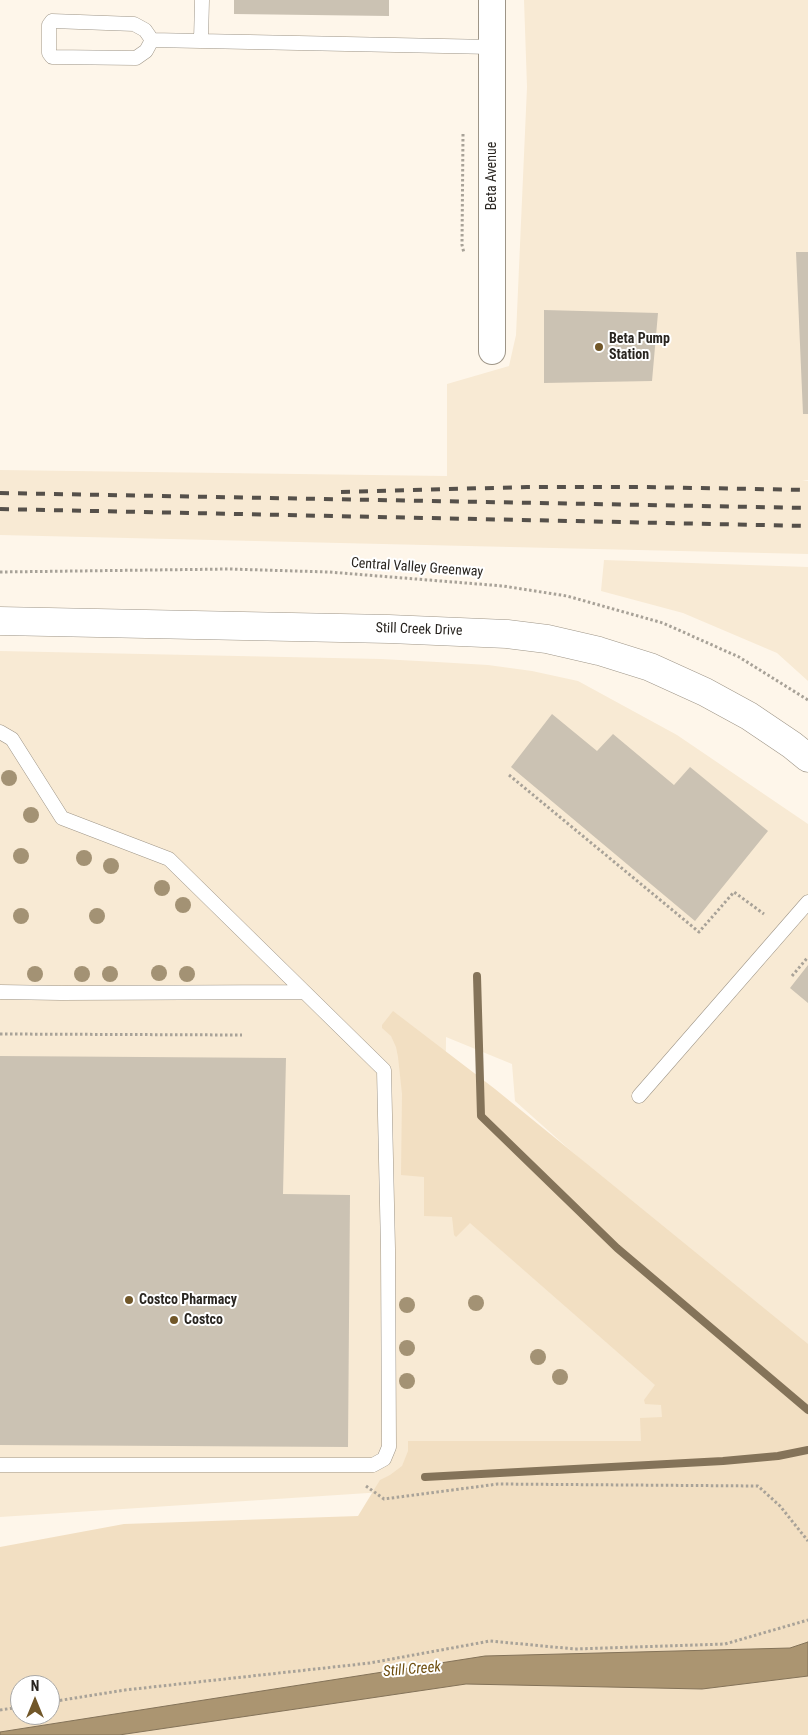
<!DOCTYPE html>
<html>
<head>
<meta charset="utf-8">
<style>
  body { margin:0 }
  #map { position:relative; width:808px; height:1735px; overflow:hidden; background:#fef6ea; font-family:"Roboto Condensed",sans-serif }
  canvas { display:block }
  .north { position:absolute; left:10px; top:1675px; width:50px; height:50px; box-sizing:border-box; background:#fff; border:1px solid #a9a8a6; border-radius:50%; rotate:0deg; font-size:14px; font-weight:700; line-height:20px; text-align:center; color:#292520 }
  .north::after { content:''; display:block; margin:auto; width:18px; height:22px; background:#715729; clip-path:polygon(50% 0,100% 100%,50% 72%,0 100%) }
</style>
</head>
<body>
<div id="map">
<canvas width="808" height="1735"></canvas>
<div class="north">N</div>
</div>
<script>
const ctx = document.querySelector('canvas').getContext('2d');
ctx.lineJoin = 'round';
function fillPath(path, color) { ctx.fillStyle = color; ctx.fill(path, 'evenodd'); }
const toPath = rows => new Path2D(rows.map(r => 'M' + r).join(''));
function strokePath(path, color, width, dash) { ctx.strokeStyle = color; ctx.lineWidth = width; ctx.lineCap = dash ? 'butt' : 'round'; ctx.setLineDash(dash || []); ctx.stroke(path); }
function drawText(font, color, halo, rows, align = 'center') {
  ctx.font = font + ' "Roboto Condensed",sans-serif'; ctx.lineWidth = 4; ctx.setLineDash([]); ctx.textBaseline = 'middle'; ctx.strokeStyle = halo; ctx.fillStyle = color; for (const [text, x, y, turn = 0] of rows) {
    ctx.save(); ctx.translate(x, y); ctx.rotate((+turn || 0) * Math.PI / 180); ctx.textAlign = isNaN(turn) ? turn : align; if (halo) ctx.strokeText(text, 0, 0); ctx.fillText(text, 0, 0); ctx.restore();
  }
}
const built = toPath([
  [524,0,808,0,808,480,802,481,808,481,808,554,0,535,0,470,447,476,447,384,509,366,516,335,527,87],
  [604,560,808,567,808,681,777,653,683,613,601,591],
  [0,651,381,659,437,662,488,665,532,671,578,681,677,735,808,824,808,1362,515,1101,512,1064,446,1037,445,1176,686,1389,675,1439,399,1491,0,1517]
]);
const green = toPath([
  [393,1011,495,1089,808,1344,808,1735,0,1735,0,1547,124,1524,358,1516,380,1480,390,1475,402,1466,408,1451,408,1441,641,1441,640,1418,662,1417,661,1405,645,1404,644,1400,655,1385,470,1223,456,1237,454,1235,452,1217,424,1216,424,1177,401,1175,402,1094,398,1057,396,1047,391,1036,382,1028,382,1025],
  [20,1685,50,1685,50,1715,20,1715]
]);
const water = toPath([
  [808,1642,808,1676,702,1689,466,1684,119,1735,0,1735,0,1732,485,1656,790,1648,808,1642]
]);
const stream = toPath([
  [477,976,481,1116,617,1248,808,1410],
  [425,1477,723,1461,778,1456,808,1450]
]);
const building = toPath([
  [234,0,389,0,389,16,234,14],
  [796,252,808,252,808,414,803,414],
  [544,310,658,313,652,381,544,383],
  [552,714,597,751,613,734,674,785,690,767,768,831,695,921,511,767],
  [808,965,808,1003,790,988],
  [0,1056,286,1058,283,1194,350,1195,348,1447,0,1445]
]);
const path = toPath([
  [463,134,462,245,464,253],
  [0,572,229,569,329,572,503,586,567,596,663,623,739,657,808,700],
  [509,775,699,932,734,892,764,914],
  [792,976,808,957],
  [0,1034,242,1035],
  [366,1486,384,1499,498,1484,758,1486,780,1506,808,1541],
  [50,1702,125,1690,370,1663,490,1641,575,1649,725,1644,808,1620],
  [0,1710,20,1707]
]);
const lane = toPath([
  [52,21,134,24,145,30,152,40,146,51,136,58,52,57,49,53,49,25,52,21],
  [152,40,492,47],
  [201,40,202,0],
  [0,732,12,739,62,818,169,859,384,1070,388,1249,389,1447,384,1459,373,1465,0,1465],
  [0,992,61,993,304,992],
  [639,1096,808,902]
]);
const street = toPath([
  [492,351,492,0]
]);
const secondary = toPath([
  [0,621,389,629,507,634,547,639,599,651,650,667,705,692,749,716,792,745,808,758]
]);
const rail = toPath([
  [341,492,527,487,644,487,808,490],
  [0,493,808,508],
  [0,509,808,526]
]);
const trees = [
  [9,778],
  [31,815],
  [21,856],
  [84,858],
  [111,866],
  [162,888],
  [183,905],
  [21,916],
  [97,916],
  [159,973],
  [35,974],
  [82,974],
  [110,974],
  [187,974],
  [476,1303],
  [407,1305],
  [407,1348],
  [538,1357],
  [560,1377],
  [407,1381]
];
const markers = [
  [599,347,5,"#715729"],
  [129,1300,5,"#715729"],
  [174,1320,5,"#715729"]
];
const streetNames = [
  ["Beta Avenue",492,176,-90],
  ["Central Valley Greenway",417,568,4],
  ["Still Creek Drive",419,630,2]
];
const poiNames = [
  ["Beta Pump",609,339],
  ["Station",609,355],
  ["Costco Pharmacy",139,1300],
  ["Costco",184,1320]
];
const waterNames = [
  ["Still Creek",412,1670,-5]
];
fillPath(built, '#f8ead4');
fillPath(green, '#f2dfc2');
fillPath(water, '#ab9571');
strokePath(water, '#847359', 1);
strokePath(stream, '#847359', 8);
fillPath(building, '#cbc2b3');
strokePath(lane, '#9e9587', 15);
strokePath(street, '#9e9587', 28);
strokePath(secondary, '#9e9587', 29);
strokePath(path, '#a8a298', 3, [2.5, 2.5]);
strokePath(lane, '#fff', 14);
strokePath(street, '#fff', 26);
strokePath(secondary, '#fff', 28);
strokePath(rail, '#55504a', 4, [9, 9]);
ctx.fillStyle = '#a39274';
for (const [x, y] of trees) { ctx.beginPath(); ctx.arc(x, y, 8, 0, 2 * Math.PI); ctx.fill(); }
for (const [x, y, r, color] of markers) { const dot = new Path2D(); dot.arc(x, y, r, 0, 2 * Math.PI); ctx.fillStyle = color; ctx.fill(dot); strokePath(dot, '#fff', 2); }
drawText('14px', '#292520', '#fff', streetNames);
drawText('bold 14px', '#292520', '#fff', poiNames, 'left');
drawText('italic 15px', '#6f4f10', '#fff', waterNames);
</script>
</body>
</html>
